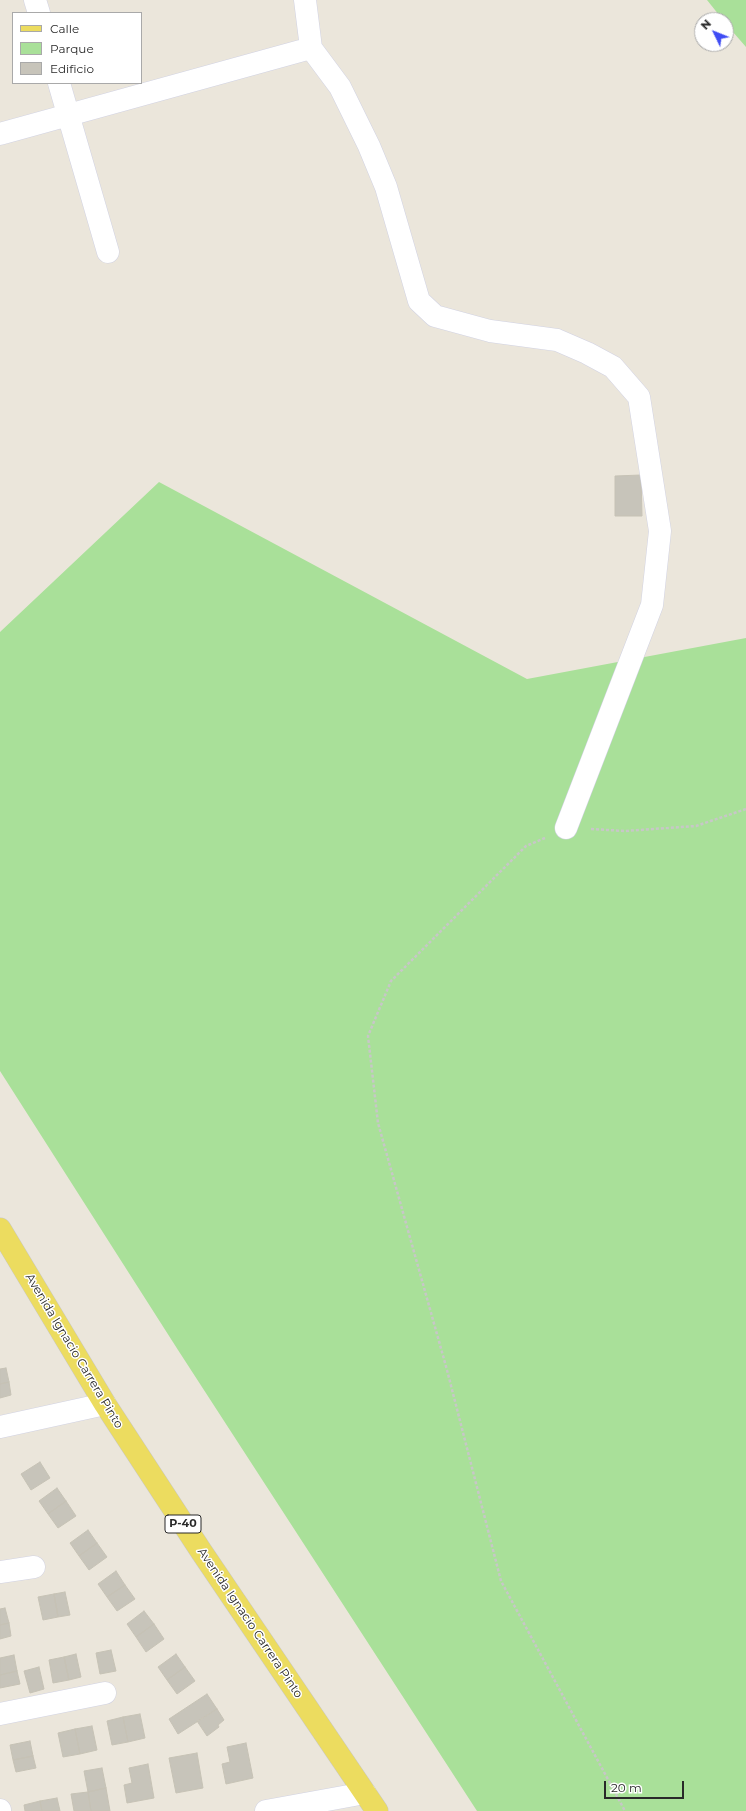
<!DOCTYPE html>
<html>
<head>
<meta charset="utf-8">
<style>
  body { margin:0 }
  #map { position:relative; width:746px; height:1811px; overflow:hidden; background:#ebe6db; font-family:Montserrat,sans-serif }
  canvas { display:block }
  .legend { position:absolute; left:12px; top:12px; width:130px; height:72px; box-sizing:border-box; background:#fff; border:1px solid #a9a9a9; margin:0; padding:5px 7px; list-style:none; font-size:12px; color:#292929 }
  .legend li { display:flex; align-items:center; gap:8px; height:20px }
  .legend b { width:20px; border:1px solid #a9a9a9 }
  .north { position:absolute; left:694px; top:12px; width:40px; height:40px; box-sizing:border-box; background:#fff; border:1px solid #a9a9a9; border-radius:50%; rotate:313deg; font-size:11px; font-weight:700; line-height:16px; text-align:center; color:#292929 }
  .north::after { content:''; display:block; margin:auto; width:14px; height:18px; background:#3f4cf4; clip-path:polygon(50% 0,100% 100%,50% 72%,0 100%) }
  .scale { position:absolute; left:604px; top:1781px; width:80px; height:18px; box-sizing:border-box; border:2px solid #292929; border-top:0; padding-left:5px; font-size:12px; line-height:14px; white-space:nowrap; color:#292929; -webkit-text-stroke:3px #fff; paint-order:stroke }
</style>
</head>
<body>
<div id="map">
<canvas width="746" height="1811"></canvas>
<ul class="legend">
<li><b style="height:5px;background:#ecdc5f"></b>Calle</li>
<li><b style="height:11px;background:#a9e099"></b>Parque</li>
<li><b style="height:11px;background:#c7c4ba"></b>Edificio</li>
</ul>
<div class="north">N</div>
<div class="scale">20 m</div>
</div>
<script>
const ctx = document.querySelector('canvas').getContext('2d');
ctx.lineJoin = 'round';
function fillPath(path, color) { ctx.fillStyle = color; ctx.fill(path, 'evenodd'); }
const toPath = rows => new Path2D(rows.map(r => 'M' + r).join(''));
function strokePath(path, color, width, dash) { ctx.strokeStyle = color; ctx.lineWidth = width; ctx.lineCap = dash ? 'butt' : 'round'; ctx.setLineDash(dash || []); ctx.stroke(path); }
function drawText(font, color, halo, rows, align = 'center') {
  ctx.font = font + ' Montserrat,sans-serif'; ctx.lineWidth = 3; ctx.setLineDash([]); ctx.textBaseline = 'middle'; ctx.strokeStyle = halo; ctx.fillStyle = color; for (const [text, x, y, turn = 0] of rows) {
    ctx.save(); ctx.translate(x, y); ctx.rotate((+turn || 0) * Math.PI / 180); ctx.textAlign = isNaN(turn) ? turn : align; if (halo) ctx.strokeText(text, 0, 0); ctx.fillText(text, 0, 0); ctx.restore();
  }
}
const green = toPath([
  [707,0,746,0,746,47,726,24,726,20,723,20],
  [159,482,527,679,746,638,746,1811,477,1811,178,1350,0,1071,0,632]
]);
const building = toPath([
  [641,475,642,516,615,516,615,476,641,475],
  [6,1368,9,1382,0,1384,0,1369,6,1368],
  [9,1382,11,1395,0,1398,0,1384,9,1382],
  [40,1462,50,1478,31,1490,21,1474,40,1462],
  [57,1488,66,1501,48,1514,39,1501,57,1488],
  [66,1501,76,1516,58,1528,48,1514,66,1501],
  [88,1530,97,1543,79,1556,70,1543,88,1530],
  [97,1543,107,1557,89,1570,79,1556,97,1543],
  [116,1571,125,1585,107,1597,98,1584,116,1571],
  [125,1585,135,1599,117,1611,107,1597,125,1585],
  [65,1592,70,1615,58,1617,54,1594,65,1592],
  [54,1594,58,1617,43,1620,38,1597,54,1594],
  [5,1608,9,1623,0,1625,0,1609,5,1608],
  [144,1611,154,1624,136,1637,127,1624,144,1611],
  [9,1623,11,1636,0,1639,0,1625,9,1623],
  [154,1624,164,1639,146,1652,136,1637,154,1624],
  [111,1650,116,1671,100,1674,96,1653,111,1650],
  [76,1654,81,1677,69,1680,64,1657,76,1654],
  [176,1654,185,1667,167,1680,158,1667,176,1654],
  [14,1655,17,1671,0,1675,0,1658,14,1655],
  [64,1657,69,1680,53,1683,49,1660,64,1657],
  [39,1667,44,1689,30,1693,24,1671,39,1667],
  [185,1667,195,1681,177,1694,167,1680,185,1667],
  [17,1671,20,1684,0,1688,0,1675,17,1671],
  [207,1694,217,1709,178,1734,169,1719,207,1694],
  [217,1709,224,1720,218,1725,219,1727,207,1736,197,1721,217,1709],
  [140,1714,145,1738,128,1742,123,1717,140,1714],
  [123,1717,128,1742,112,1745,107,1721,123,1717],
  [92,1726,97,1750,80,1754,75,1729,92,1726],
  [75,1729,80,1754,63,1757,58,1733,75,1729],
  [30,1741,33,1756,13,1760,10,1745,30,1741],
  [246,1743,253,1778,226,1784,222,1764,230,1762,227,1747,246,1743],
  [197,1753,203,1788,176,1793,169,1758,197,1753],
  [33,1756,36,1768,16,1772,13,1760,33,1756],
  [148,1764,154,1798,127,1803,124,1785,132,1783,129,1768,148,1764],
  [102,1768,106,1788,88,1792,84,1771,102,1768],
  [106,1788,110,1811,91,1811,88,1792,106,1788],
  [88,1792,91,1811,74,1811,71,1794,88,1792],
  [57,1798,60,1811,42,1811,40,1801,57,1798],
  [40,1801,42,1811,25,1811,24,1805,40,1801]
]);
const path = toPath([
  [591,829,625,831,696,826,746,809],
  [545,838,526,846,391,981,368,1036,378,1123,447,1370,501,1581,625,1811]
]);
const street = toPath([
  [35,0,39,13],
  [305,0,311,48,340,87,369,146,386,187,419,301,435,316,490,331,557,340,587,353,613,367,639,397,660,531,652,605,566,828],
  [59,83,108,252],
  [0,134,311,48],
  [0,1427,105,1404],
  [0,1572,34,1567],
  [0,1714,105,1693],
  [0,1810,0,1811],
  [266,1811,365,1793]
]);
const primary = toPath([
  [0,1229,105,1404,201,1551,377,1811]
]);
const shields = [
  [183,1524,36]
];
const shieldNames = [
  ["P-40",183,1524]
];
const streetNames = [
  ["Avenida Ignacio Carrera Pinto",74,1351,59],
  ["Avenida Ignacio Carrera Pinto",250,1623,56]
];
fillPath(green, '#a9e099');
fillPath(building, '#c7c4ba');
strokePath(building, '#c6c2b5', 1);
strokePath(street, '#d1d2e2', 23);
strokePath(primary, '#c7c7c7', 23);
strokePath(path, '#c7c7c7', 2.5, [3, 2]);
strokePath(street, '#fff', 22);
strokePath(primary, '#ecdc5f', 22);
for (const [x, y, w] of shields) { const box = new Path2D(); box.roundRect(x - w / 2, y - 9, w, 18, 3); ctx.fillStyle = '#fff'; ctx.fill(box); strokePath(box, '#292929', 1); }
drawText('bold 11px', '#292929', null, shieldNames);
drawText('12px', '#292929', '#fff', streetNames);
</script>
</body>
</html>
